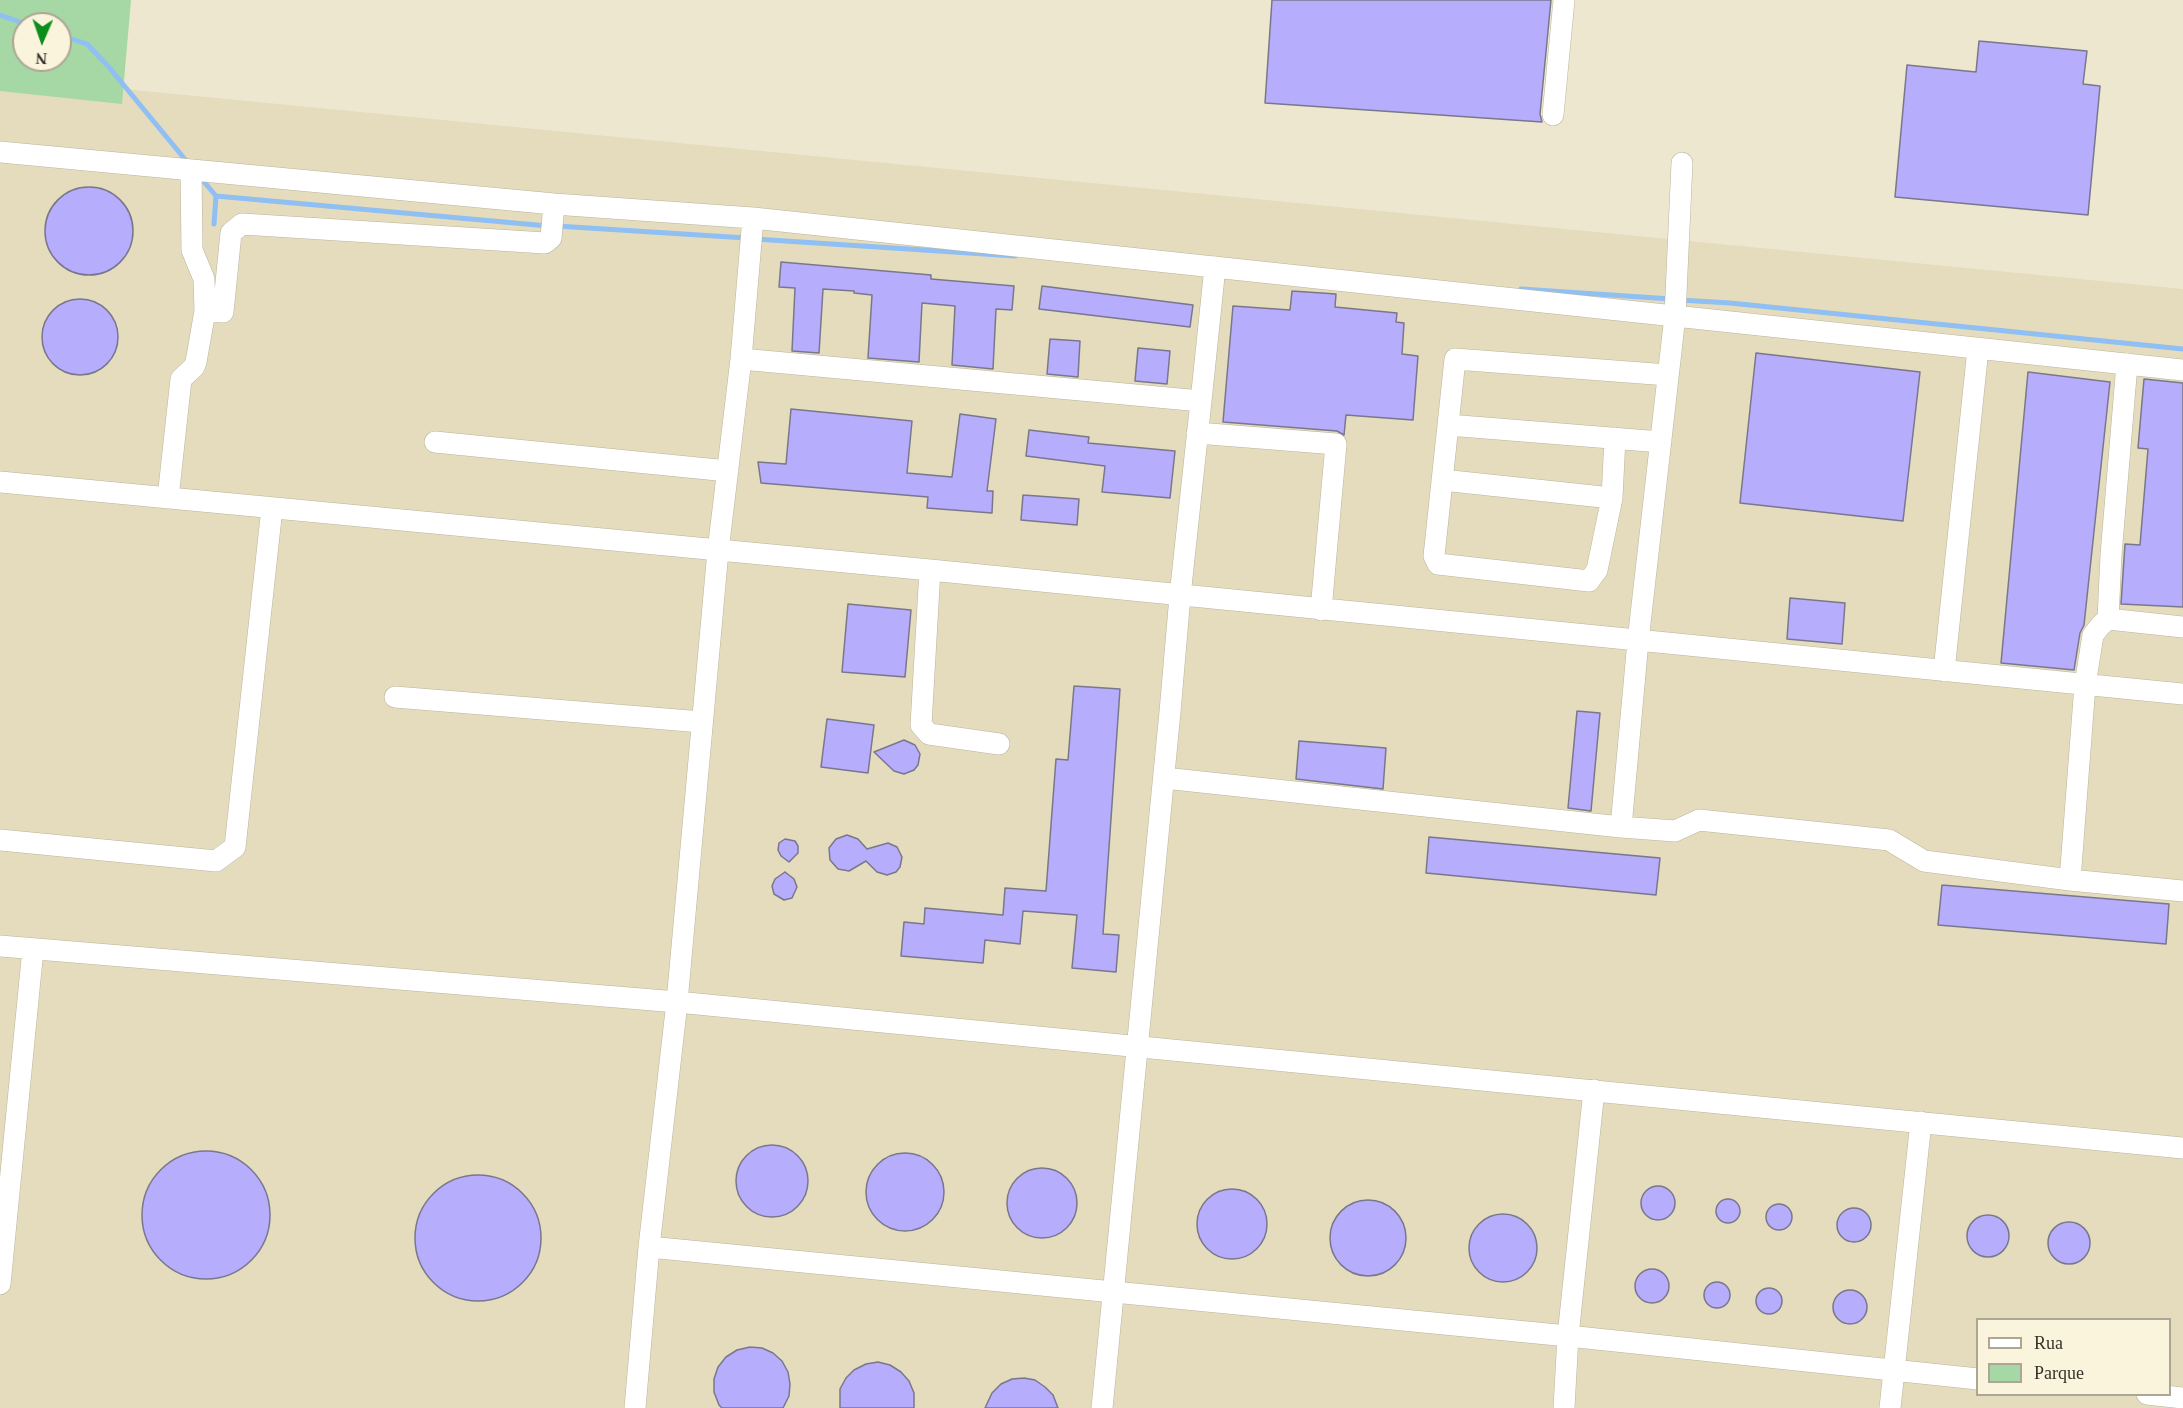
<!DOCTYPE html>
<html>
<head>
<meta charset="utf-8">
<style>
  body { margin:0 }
  #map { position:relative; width:2183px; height:1408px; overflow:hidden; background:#eee7cf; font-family:Georgia,serif }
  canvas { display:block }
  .legend { position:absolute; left:1976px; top:1318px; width:195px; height:78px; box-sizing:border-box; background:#fbf4dc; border:2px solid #aca694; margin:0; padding:8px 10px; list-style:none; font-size:18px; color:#353229 }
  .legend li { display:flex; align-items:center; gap:12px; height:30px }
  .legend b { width:30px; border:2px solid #aca694 }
  .north { position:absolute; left:12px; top:12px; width:60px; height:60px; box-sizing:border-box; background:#fbf4dc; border:2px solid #aca694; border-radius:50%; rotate:182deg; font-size:16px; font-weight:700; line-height:24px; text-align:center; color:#353229 }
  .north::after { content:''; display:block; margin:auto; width:21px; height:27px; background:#0b8e1c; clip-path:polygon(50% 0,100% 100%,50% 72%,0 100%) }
</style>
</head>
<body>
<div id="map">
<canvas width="2183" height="1408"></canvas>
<ul class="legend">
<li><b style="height:8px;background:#fff"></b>Rua</li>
<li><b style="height:16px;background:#a5d8a5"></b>Parque</li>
</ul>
<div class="north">N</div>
</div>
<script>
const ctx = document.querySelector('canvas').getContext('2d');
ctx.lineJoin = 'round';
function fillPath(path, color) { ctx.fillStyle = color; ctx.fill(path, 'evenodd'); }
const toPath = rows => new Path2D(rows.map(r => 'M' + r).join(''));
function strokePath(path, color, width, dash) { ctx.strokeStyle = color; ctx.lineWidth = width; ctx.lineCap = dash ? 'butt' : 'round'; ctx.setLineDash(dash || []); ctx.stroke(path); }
const built = toPath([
  [0,77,2183,289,2183,1408,0,1408],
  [1978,1320,2170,1320,2170,1394,1978,1394]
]);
const green = toPath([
  [0,0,131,0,122,104,0,91],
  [24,24,60,24,60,60,24,60]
]);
const stream = toPath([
  [0,15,26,24],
  [60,35,87,44,108,66,188,163],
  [200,177,216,196,214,224],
  [216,196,548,226],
  [557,226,746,238],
  [755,239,1015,256],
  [1521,289,1671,299],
  [1680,300,1730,303,2183,349]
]);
const building = toPath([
  [1272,0,1551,0,1540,114,1542,122,1265,103,1272,0],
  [1979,41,2087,51,2083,84,2100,86,2088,215,1895,197,1907,65,1976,72,1979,41],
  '45 231a44 44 0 1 1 88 0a44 44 0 1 1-88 0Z',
  [781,262,931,275,931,279,1014,286,1012,310,996,309,993,369,952,365,955,306,922,303,919,362,868,358,872,295,854,293,854,291,823,289,819,353,792,351,795,288,779,287,781,262],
  [1042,286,1193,305,1190,327,1039,309,1042,286],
  [1292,291,1336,294,1335,307,1397,313,1396,322,1404,323,1402,354,1418,356,1413,420,1346,415,1344,435,1337,431,1223,422,1233,306,1290,310,1292,291],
  '42 337a38 38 0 1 1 76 0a38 38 0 1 1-76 0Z',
  [1050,339,1080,341,1078,377,1047,374,1050,339],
  [1138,348,1170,351,1167,384,1135,381,1138,348],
  [1756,353,1920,372,1903,521,1740,503,1756,353],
  [2028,372,2110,382,2084,625,2080,633,2074,670,2001,663,2028,372],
  [2144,379,2183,383,2183,607,2121,604,2125,544,2140,545,2148,449,2138,448,2144,379],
  [791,409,912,421,907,473,952,477,960,414,996,419,987,491,993,491,992,513,927,508,928,497,761,483,758,462,786,464,791,409],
  [1029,430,1089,437,1088,443,1175,451,1170,498,1102,492,1105,466,1026,456,1029,430],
  [1023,495,1079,499,1077,525,1021,520,1023,495],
  [1790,598,1845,603,1842,644,1787,639,1790,598],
  [848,604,911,610,905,677,842,672,848,604],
  [1074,686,1120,689,1103,934,1119,935,1116,972,1072,968,1077,915,1023,911,1020,944,985,940,983,963,901,956,904,922,924,924,925,908,1003,915,1005,888,1046,891,1056,759,1068,760,1074,686],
  [1577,711,1600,713,1591,811,1568,808,1577,711],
  [827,719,874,725,868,773,821,767,827,719],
  [904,740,915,745,920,754,918,765,914,770,904,774,894,771,874,752,904,740],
  [1299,741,1386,748,1383,789,1296,779,1299,741],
  [847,835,858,839,867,849,888,843,897,847,902,857,900,867,896,872,887,875,877,872,866,861,849,871,838,869,830,860,829,848,836,839,847,835],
  [1429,837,1660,858,1656,895,1426,873,1429,837],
  [785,839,795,841,798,846,798,853,789,862,781,856,778,850,779,843,785,839],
  [785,872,794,879,797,887,792,898,784,900,774,894,772,886,775,879,785,872],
  [1942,885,2169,904,2166,944,1938,925,1942,885],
  '736 1181a36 36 0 1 1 72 0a36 36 0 1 1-72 0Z',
  '142 1215a64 64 0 1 1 128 0a64 64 0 1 1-128 0Z',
  '866 1192a39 39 0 1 1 78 0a39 39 0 1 1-78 0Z',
  '1007 1203a35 35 0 1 1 70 0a35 35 0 1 1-70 0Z',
  '415 1238a63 63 0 1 1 126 0a63 63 0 1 1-126 0Z',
  '1641 1203a17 17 0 1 1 34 0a17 17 0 1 1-34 0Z',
  '1197 1224a35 35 0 1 1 70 0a35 35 0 1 1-70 0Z',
  '1716 1211a12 12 0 1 1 24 0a12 12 0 1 1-24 0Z',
  '1330 1238a38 38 0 1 1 76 0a38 38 0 1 1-76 0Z',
  '1766 1217a13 13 0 1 1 26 0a13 13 0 1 1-26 0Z',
  '1837 1225a17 17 0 1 1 34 0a17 17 0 1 1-34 0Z',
  '1469 1248a34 34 0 1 1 68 0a34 34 0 1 1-68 0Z',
  '1967 1236a21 21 0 1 1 42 0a21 21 0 1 1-42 0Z',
  '2048 1243a21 21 0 1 1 42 0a21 21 0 1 1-42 0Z',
  '1635 1286a17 17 0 1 1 34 0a17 17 0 1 1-34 0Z',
  '1704 1295a13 13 0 1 1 26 0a13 13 0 1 1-26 0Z',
  '1756 1301a13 13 0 1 1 26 0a13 13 0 1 1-26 0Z',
  '1833 1307a17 17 0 1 1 34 0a17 17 0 1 1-34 0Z',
  [750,1347,762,1348,773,1353,782,1361,788,1372,790,1384,789,1396,783,1408,722,1408,719,1405,714,1392,714,1379,718,1367,726,1357,737,1350,750,1347],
  [878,1362,890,1365,901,1372,909,1381,914,1393,914,1408,840,1408,840,1389,846,1378,854,1370,866,1364,878,1362],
  [1024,1378,1035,1380,1045,1387,1053,1395,1058,1408,985,1408,992,1393,1001,1384,1012,1379,1024,1378]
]);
const minor = toPath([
  [1553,115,1564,0],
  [0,152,554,204,753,218,2183,370],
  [205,311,223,312,231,233,242,224,545,243,551,238,554,204],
  [741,359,1201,401,1180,596,1170,712,1102,1408],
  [1201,401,1215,267],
  [1448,425,1455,359,1668,375],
  [1197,433,1336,444,1321,610],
  [435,442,728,471],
  [1442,480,1612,498,1615,438],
  [0,482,930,570,2183,694],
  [168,498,181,379,194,367,196,362,205,311,204,279,192,250,191,170],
  [1612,498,1597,570,1589,581,1438,564,1434,556,1448,425,1661,442],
  [930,570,921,725,929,734,999,744],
  [2108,619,2111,555,2127,364],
  [1944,671,1978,349],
  [395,697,702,722],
  [1164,778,1621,827,1675,831,1699,820,1889,840,1924,861,2070,880,2183,891],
  [1621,827,1638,641,1675,316,1682,163],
  [0,840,216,861,235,847,272,508],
  [2070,880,2085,685,2093,635,2101,625,2108,619,2183,627],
  [0,946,677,1002,2183,1148],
  [649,1247,1568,1336,1978,1379],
  [0,1284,33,949],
  [2147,1394,2183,1398],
  [635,1408,649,1247,677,1002,718,551,741,359,753,218],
  [1564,1408,1568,1336,1594,1090],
  [1890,1408,1921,1122]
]);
fillPath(built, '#e4dcbd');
fillPath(green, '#a5d8a5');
strokePath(stream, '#8fbff3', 5);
fillPath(building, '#b6adfd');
strokePath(building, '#79778c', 1.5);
strokePath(minor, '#bbb49d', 22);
strokePath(minor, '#fff', 21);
</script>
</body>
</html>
